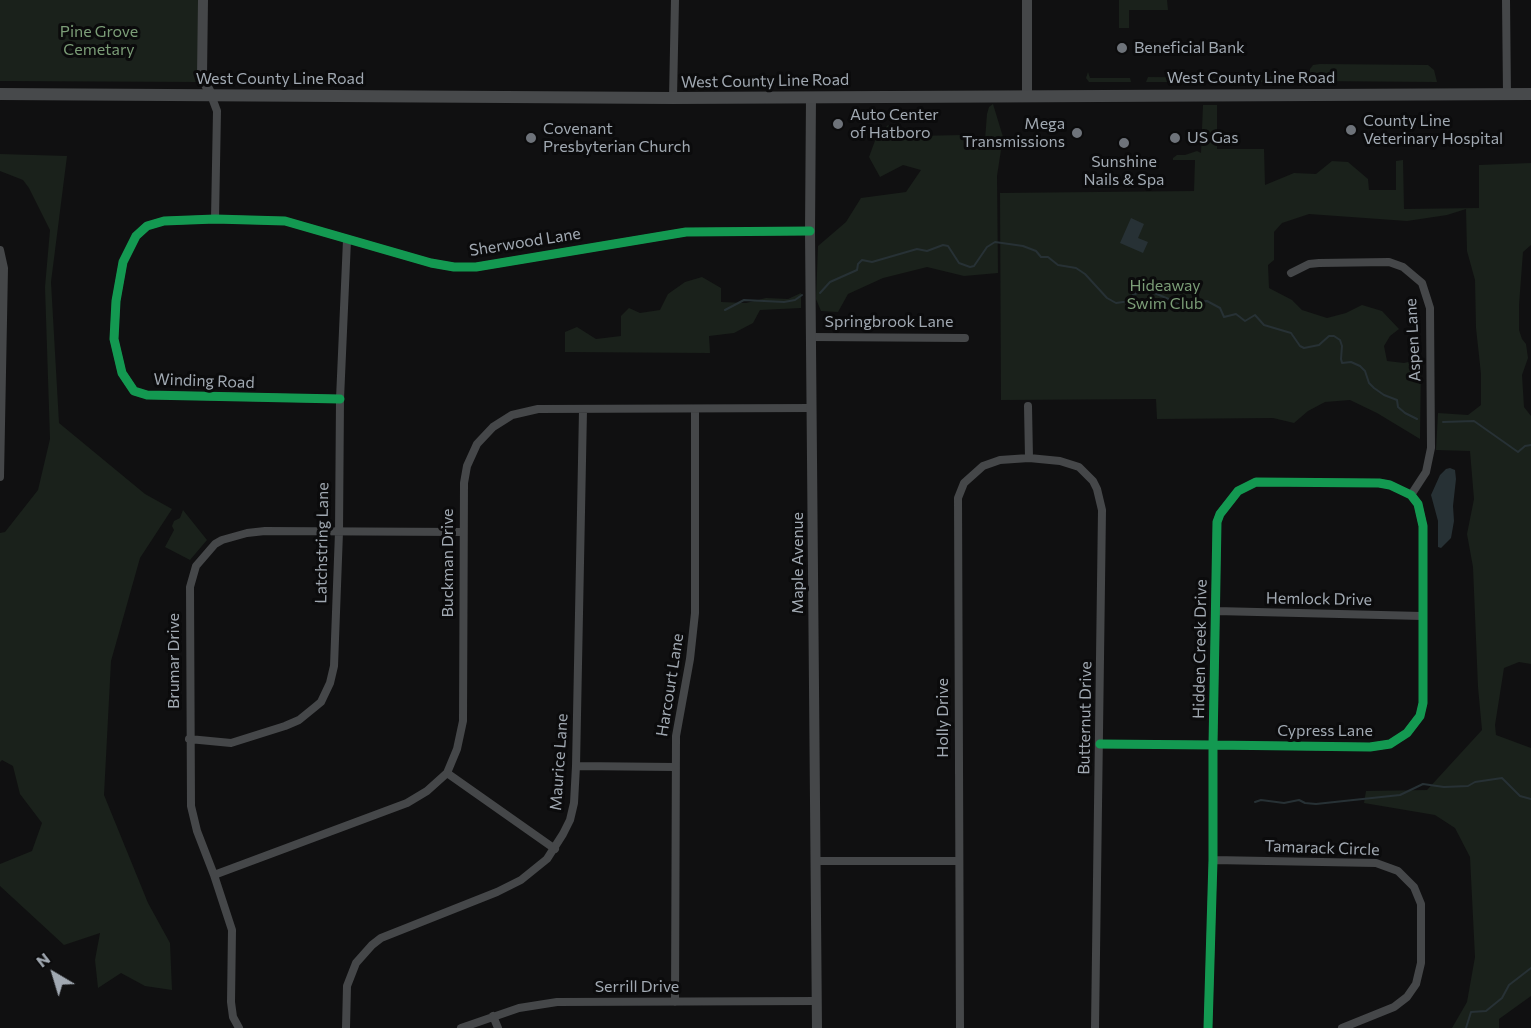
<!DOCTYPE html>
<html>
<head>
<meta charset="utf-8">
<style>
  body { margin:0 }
  #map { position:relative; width:1531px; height:1028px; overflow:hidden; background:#101011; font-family:Commissioner,sans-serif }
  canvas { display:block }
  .north { position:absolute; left:24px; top:944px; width:60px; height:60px; -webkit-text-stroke:4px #0b0b0c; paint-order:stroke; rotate:322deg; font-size:16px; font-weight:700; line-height:24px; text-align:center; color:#a1a9b2 }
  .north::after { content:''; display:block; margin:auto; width:21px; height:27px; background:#a1a9b2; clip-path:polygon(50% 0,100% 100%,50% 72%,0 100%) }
</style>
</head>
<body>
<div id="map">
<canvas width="1531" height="1028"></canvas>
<div class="north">N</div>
</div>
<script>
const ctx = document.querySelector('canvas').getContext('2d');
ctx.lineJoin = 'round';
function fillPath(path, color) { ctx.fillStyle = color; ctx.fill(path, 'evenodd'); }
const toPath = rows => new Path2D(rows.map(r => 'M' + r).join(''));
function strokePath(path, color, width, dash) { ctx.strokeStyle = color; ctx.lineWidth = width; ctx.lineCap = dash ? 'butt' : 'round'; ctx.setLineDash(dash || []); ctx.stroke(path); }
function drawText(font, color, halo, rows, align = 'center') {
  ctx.font = font + ' Commissioner,sans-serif'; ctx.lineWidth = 6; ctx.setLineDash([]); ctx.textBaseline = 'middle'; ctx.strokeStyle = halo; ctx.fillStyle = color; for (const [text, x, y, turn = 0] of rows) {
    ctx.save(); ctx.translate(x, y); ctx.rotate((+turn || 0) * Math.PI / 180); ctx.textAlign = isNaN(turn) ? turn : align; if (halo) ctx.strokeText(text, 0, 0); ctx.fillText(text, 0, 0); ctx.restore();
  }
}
const green = toPath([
  [0,0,199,0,198,82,0,81],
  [1119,0,1167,0,1168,10,1129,10,1129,28,1119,28],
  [1320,64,1428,65,1434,70,1437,82,1309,81,1310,69,1313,65],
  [1088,72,1090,78,1130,78,1131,82,1089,82,1086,78],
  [1294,76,1296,77,1296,82,1241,82,1246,77],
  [1148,77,1225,78,1225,82,1146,82],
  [993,104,1003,137,997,176,998,273,964,276,927,267,883,278,848,294,838,312,821,311,816,299,818,246,846,222,861,198,906,192,921,170,903,165,880,177,869,157,876,138,888,125,915,136,963,135,985,140,987,114,989,107],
  [1203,105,1217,105,1217,149,1264,149,1265,185,1294,173,1316,174,1332,161,1348,162,1368,179,1369,190,1396,190,1396,161,1403,160,1404,209,1479,208,1479,165,1531,163,1531,245,1523,252,1519,305,1519,330,1522,339,1526,344,1528,358,1522,375,1524,407,1531,416,1531,664,1519,662,1504,668,1495,725,1496,735,1531,748,1531,996,1499,1019,1499,1028,1452,1028,1467,1002,1475,957,1470,857,1455,828,1435,815,1364,803,1366,791,1427,790,1482,730,1478,687,1473,567,1467,534,1474,499,1470,451,1436,450,1438,413,1468,415,1481,405,1481,374,1476,328,1475,280,1467,251,1466,209,1447,215,1407,221,1309,214,1282,223,1274,232,1274,260,1268,265,1269,288,1292,300,1302,310,1327,318,1346,313,1362,305,1382,311,1399,329,1390,336,1384,346,1387,361,1404,363,1421,359,1420,439,1377,413,1350,400,1325,402,1308,411,1294,423,1273,418,1157,419,1156,399,1001,400,1000,193,1194,191,1195,160,1173,160,1173,158,1177,155,1185,155,1197,151,1201,153],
  [0,154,67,156,51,282,59,423,145,494,172,509,140,558,111,661,104,795,148,903,170,943,172,990,145,986,121,973,98,988,95,960,100,933,64,945,0,886,0,864,32,851,42,823,20,794,13,766,2,760,0,762,0,533,5,532,38,490,50,439,45,287,50,230,29,188,23,180,0,171],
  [702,277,721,288,721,302,746,303,766,298,788,299,801,293,801,308,760,310,753,323,734,333,709,336,710,353,565,352,565,332,577,327,596,339,621,336,621,316,629,308,640,313,660,310,668,294,685,282],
  [183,510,207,540,190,560,165,547,174,530,172,526,174,521,180,518]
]);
const water = toPath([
  [1131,218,1144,224,1138,238,1148,242,1143,253,1120,243],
  [1450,468,1455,470,1456,479,1453,506,1454,521,1451,538,1441,548,1438,547,1438,521,1431,495,1440,475,1446,469]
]);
const stream = toPath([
  [820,293,830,282,857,270,858,264,862,260,872,262,917,249,927,251,943,245,948,246,959,263,970,267,974,266,987,247,995,242,1023,246,1036,251,1041,257,1048,257,1058,265,1076,268,1085,274,1107,298,1116,303,1130,301,1133,295,1142,291,1152,292,1178,303,1207,301,1220,308,1224,317,1236,314,1245,321,1255,315,1264,325,1291,333,1300,346,1304,348,1319,345,1329,336,1334,336,1340,340,1342,346,1341,359,1342,363,1351,362,1360,366,1365,371,1369,383,1374,388,1384,395,1397,400,1398,407,1405,413,1417,419],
  [725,310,744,300,784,302,795,300,802,295],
  [1443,422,1474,421,1518,452,1525,446,1531,445],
  [1255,802,1261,800,1284,803,1299,800,1305,803,1316,804,1400,795,1423,784,1444,787,1468,786,1475,782,1502,778,1520,796,1531,799],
  [1466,1028,1471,1012,1486,1011,1502,998,1509,985,1531,968]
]);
const minor = toPath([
  [1506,0,1507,94],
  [211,95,217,111,215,219],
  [673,98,675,0],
  [0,250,4,268,0,477],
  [1291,273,1309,264,1319,263,1389,262,1403,267,1422,283,1430,308,1431,448,1426,472,1411,495],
  [812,337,965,338],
  [340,399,147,395,134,391,122,373,114,339,116,301,123,262,136,236,147,226,164,221,215,219,285,221,431,263,454,267,476,267,686,232,810,231],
  [1028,406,1029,458],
  [1216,611,1422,616],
  [189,739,231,743,285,726,299,720,315,707,321,702,330,683,334,666,339,532,340,399,347,240],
  [1100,744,1213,745,1370,747,1390,744,1407,733,1420,716,1423,703,1423,526,1418,504,1411,495,1390,485,1379,483,1256,482,1238,491,1220,514,1217,522,1213,745,1213,860,1208,1028],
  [576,766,675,767],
  [447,773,555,849],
  [1213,860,1376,863,1398,871,1414,887,1421,904,1421,963,1416,984,1407,997,1394,1007,1342,1028],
  [815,861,958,861],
  [214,875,407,803,427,791,447,773,457,749,463,721,464,483,467,466,477,444,493,427,512,415,538,409,812,408],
  [675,1002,676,736,690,659,695,613,695,409],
  [493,1016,498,1028],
  [239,1028,233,1017,231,1002,232,930,214,875,197,831,191,806,190,587,196,566,215,544,222,540,247,533,265,531,463,532],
  [346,1028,347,986,356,963,372,945,381,938,497,892,521,880,547,859,563,834,570,820,574,803,576,766,583,410],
  [461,1028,519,1008,557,1002,817,1001],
  [960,1028,958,498,964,483,983,466,1000,460,1029,458,1060,461,1079,467,1093,481,1097,489,1102,510,1095,1028]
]);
const tertiary = toPath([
  [203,0,202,76,211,95],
  [1027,95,1027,0],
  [811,97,810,231,817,1028]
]);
const primary = toPath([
  [0,94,673,98,1531,94]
]);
const cycleway = toPath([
  [340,399,147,395,134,391,122,373,114,339,116,301,123,262,136,236,147,226,164,221,215,219,285,221,431,263,454,267,476,267,686,232,810,231],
  [1100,744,1213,745,1370,747,1390,744,1407,733,1420,716,1423,703,1423,526,1418,504,1411,495,1390,485,1379,483,1256,482,1238,491,1220,514,1217,522,1213,745,1213,860,1208,1028]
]);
const markers = [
  [1122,48,6,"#6e737a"],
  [838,124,6,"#6e737a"],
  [1351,130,6,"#6e737a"],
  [1077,133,6,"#6e737a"],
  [531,138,6,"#6e737a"],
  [1175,138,6,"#6e737a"],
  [1124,143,6,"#6e737a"]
];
const parkNames = [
  ["Pine Grove",99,32],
  ["Cemetary",99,50],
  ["Hideaway",1165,286],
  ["Swim Club",1165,304]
];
const poiNames = [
  ["Beneficial Bank",1134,48],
  ["Auto Center",850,115],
  ["of Hatboro",850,133],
  ["County Line",1363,121],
  ["Veterinary Hospital",1363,139],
  ["Mega",1065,124,"right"],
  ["Transmissions",1065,142,"right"],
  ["Covenant",543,129],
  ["Presbyterian Church",543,147],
  ["US Gas",1187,138],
  ["Sunshine",1124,162,"center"],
  ["Nails & Spa",1124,180,"center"]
];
const streetNames = [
  ["West County Line Road",1251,78],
  ["West County Line Road",280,79],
  ["West County Line Road",765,81,-1],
  ["Sherwood Lane",525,242,-9],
  ["Springbrook Lane",889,322],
  ["Aspen Lane",1413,340,-93],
  ["Winding Road",204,381,2],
  ["Latchstring Lane",322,543,-89],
  ["Buckman Drive",448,563,-90],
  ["Maple Avenue",798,563,-90],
  ["Hemlock Drive",1319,599,1],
  ["Hidden Creek Drive",1200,649,-89],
  ["Brumar Drive",174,661,-90],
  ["Harcourt Lane",670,685,-81],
  ["Holly Drive",943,718,-90],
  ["Butternut Drive",1085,718,-89],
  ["Cypress Lane",1325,731],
  ["Maurice Lane",559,762,-86],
  ["Tamarack Circle",1322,848,2],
  ["Serrill Drive",637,987]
];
fillPath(green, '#1a211b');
fillPath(water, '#273135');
strokePath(stream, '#273135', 2);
strokePath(minor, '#454749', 8);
strokePath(tertiary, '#454749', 10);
strokePath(primary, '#47494b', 12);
strokePath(cycleway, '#139951', 9);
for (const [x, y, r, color] of markers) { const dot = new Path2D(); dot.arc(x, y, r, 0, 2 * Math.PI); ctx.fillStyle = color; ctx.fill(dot); strokePath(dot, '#0b0b0c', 2); }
drawText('16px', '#7b9d77', '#0b0b0c', parkNames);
drawText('16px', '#a1a9b2', '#0b0b0c', poiNames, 'left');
drawText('16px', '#a1a9b2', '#0b0b0c', streetNames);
</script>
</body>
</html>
